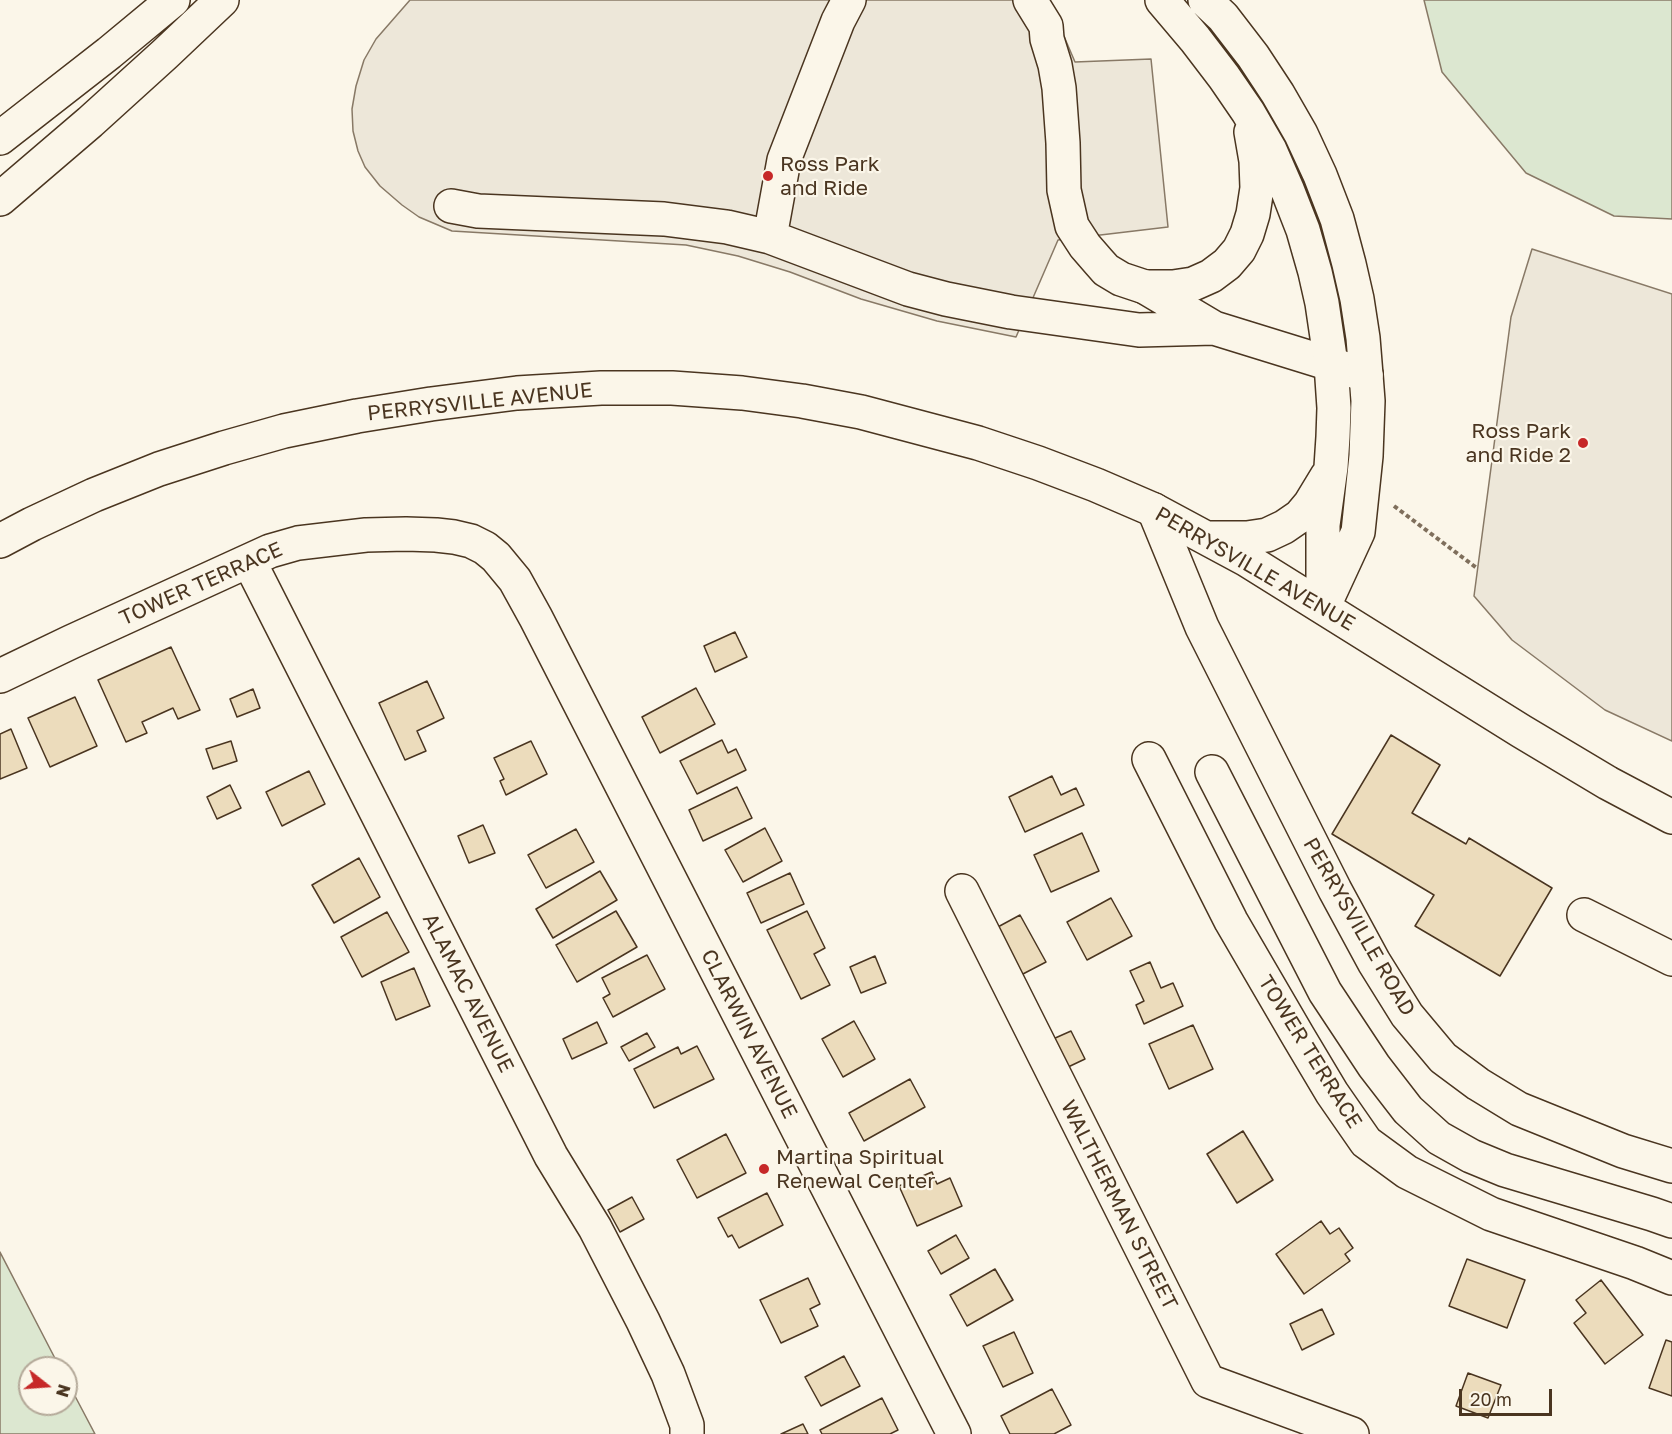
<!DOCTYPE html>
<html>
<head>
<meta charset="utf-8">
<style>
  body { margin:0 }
  #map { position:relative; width:1672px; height:1434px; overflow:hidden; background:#fbf6e9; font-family:"Golos Text",sans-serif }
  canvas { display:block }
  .north { position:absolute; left:18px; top:1356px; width:60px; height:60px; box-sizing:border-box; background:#fbf6e9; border:2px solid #b4a999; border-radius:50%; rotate:107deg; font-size:16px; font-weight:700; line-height:24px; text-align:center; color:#4a3520 }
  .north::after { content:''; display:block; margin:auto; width:21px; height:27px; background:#c62828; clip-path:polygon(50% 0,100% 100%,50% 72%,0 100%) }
  .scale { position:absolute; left:1459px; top:1389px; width:93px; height:27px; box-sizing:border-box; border:3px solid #4a3520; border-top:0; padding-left:8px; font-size:18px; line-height:21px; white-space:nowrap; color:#4a3520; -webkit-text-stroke:4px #fbf6e9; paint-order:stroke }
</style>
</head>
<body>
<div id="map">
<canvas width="1672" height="1434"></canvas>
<div class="north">N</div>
<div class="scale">20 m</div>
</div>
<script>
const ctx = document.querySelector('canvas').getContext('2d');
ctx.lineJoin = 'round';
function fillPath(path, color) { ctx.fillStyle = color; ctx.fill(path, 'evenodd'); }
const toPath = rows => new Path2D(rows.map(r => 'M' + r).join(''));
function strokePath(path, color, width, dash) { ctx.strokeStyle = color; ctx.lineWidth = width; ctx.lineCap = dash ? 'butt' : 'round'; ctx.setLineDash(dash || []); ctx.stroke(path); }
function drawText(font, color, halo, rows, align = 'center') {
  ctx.font = font + ' "Golos Text",sans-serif'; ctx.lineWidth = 4.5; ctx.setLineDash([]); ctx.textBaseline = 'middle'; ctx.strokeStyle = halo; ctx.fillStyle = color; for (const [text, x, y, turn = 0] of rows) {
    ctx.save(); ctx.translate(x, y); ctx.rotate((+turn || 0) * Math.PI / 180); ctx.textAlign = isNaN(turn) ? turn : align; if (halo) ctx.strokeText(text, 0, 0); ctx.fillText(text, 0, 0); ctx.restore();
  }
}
const green = toPath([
  [1424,0,1672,0,1672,219,1614,216,1526,173,1442,72,1424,0],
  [0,1252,60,1368,30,1368,30,1404,66,1404,66,1379,95,1434,0,1434,0,1252]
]);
const parking = toPath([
  [410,0,1046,0,1051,6,1075,62,1151,59,1168,227,1058,240,1016,337,937,321,861,299,790,272,738,256,686,245,452,231,419,217,402,205,380,186,365,167,358,151,353,131,352,109,356,86,364,60,376,39,410,0],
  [1532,249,1672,294,1672,741,1605,710,1512,640,1474,596,1511,317,1532,249]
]);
const building = toPath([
  [735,632,747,657,715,672,704,646,735,632],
  [171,647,200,710,178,719,173,708,142,722,147,733,126,742,98,680,171,647],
  [427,681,444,718,417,731,426,751,405,760,379,703,427,681],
  [696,688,715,724,660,753,642,717,696,688],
  [253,689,260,708,237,717,230,699,253,689],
  [75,697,97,746,50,767,28,718,75,697],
  [11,729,27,768,0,779,0,734,11,729],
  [1391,735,1440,765,1412,813,1466,844,1469,838,1552,888,1500,976,1415,926,1434,895,1332,834,1391,735],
  [722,740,728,753,736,749,746,770,697,794,680,761,722,740],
  [231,741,237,761,213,769,206,749,231,741],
  [531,741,547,774,506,795,500,781,504,779,494,758,531,741],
  [309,771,325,804,282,826,266,792,309,771],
  [1052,776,1061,795,1076,788,1084,805,1025,832,1009,797,1052,776],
  [230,785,241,808,217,819,207,797,230,785],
  [737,787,752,818,703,841,689,810,737,787],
  [483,825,495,853,469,863,458,836,483,825],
  [765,828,782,861,743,882,725,850,765,828],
  [576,829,594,862,546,888,528,855,576,829],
  [1082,833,1099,871,1051,892,1034,855,1082,833],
  [359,858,380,897,334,923,312,885,359,858],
  [600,871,617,900,553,938,536,909,600,871],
  [790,873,804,904,761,923,747,893,790,873],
  [1111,898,1132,936,1087,960,1067,922,1111,898],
  [616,911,637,947,577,982,556,945,616,911],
  [807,911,825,948,814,954,830,985,801,999,767,930,807,911],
  [387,912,409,952,362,977,341,937,387,912],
  [1020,915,1046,962,1021,975,996,928,1020,915],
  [647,955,665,989,613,1017,603,998,610,994,602,978,647,955],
  [875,956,886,983,861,993,850,967,875,956],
  [1150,962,1161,988,1173,983,1183,1006,1144,1024,1136,1005,1144,1001,1130,971,1150,962],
  [414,968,430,1006,396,1020,381,982,414,968],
  [854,1021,875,1059,843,1077,822,1039,854,1021],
  [597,1022,607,1043,572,1059,563,1039,597,1022],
  [1193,1025,1213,1069,1169,1089,1149,1044,1193,1025],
  [1071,1031,1085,1059,1066,1068,1053,1039,1071,1031],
  [647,1033,655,1047,629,1061,621,1047,647,1033],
  [697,1046,714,1079,654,1108,634,1069,678,1047,681,1054,697,1046],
  [910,1079,925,1107,864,1141,849,1113,910,1079],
  [1243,1131,1273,1180,1237,1203,1207,1154,1243,1131],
  [726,1134,746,1173,697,1198,677,1160,726,1134],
  [932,1172,937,1184,950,1178,962,1206,917,1226,899,1186,932,1172],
  [767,1193,783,1225,739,1248,732,1235,728,1237,718,1218,767,1193],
  [632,1197,644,1219,620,1232,608,1210,632,1197],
  [1321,1221,1330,1234,1339,1228,1353,1248,1345,1254,1350,1261,1304,1294,1276,1254,1321,1221],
  [956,1235,969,1258,941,1274,928,1251,956,1235],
  [1467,1259,1525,1280,1507,1328,1449,1306,1467,1259],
  [995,1269,1013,1300,967,1326,950,1295,995,1269],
  [808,1278,820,1304,810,1309,818,1326,781,1343,760,1300,808,1278],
  [1601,1280,1643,1335,1605,1364,1574,1323,1586,1313,1576,1300,1601,1280],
  [1322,1309,1334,1334,1302,1350,1290,1324,1322,1309],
  [1014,1332,1033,1373,1003,1387,983,1346,1014,1332],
  [1666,1340,1672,1342,1672,1396,1649,1388,1666,1340],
  [844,1356,860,1386,821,1406,805,1377,844,1356],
  [1468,1373,1501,1385,1488,1418,1456,1406,1468,1373],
  [1052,1389,1071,1425,1054,1434,1010,1434,1001,1416,1052,1389],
  [882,1398,898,1430,890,1434,822,1434,820,1430,882,1398],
  [803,1424,808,1434,781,1434,803,1424]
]);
const path = toPath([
  [1394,506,1478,569]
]);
const minor = toPath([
  [1030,0,1046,26,1047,39,1055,65,1059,88,1063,143,1064,190,1072,226,1085,246,1098,261,1106,270,1121,279,1145,287,1214,328,1366,375],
  [451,206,478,211,664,219,727,227,770,237,908,289,946,299,1011,312,1139,330,1214,328],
  [770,237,784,160,838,21,849,0],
  [1154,510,1202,627,1335,890,1374,962,1407,1015,1443,1058,1478,1084,1519,1109,1623,1151,1672,1166],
  [249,561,551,1156,595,1228,643,1321,668,1374,687,1425,687,1434],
  [0,676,71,642,270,551,298,543,366,535,406,534,436,535,454,537,471,541,485,548,496,557,515,580,536,618,954,1434],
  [1149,759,1231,921,1298,1036,1332,1093,1366,1142,1407,1172,1491,1214,1635,1263,1672,1278],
  [1212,772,1325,992,1374,1066,1408,1110,1439,1138,1471,1156,1505,1170,1652,1214,1672,1221],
  [962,891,1208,1381,1352,1434],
  [1584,915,1672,959]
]);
const major = toPath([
  [1210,538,1247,538,1267,535,1284,527,1300,516,1310,504,1327,476],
  [0,541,32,524,94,495,159,469,224,448,284,431,357,416,431,404,517,393,601,388,672,388,742,393,802,401,861,412,978,443,1038,463,1096,485,1154,510,1247,560,1521,731,1608,783,1672,817],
  [1328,597,1358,532,1366,456,1368,401,1366,375],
  [1323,607,1323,525,1331,467,1333,437,1334,408,1331,364]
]);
const highway = toPath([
  [1162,0,1195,39,1224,77,1248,112,1270,150,1287,189,1303,230,1315,272,1322,303,1331,364],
  [1205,0,1223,17,1253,56,1278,94,1301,134,1320,175,1337,219,1349,264,1357,299,1363,338,1366,375],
  [0,138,109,53,173,0],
  [0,199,90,122,165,54,222,0],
  [1145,287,1173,287,1193,284,1211,276,1227,264,1239,250,1247,234,1253,214,1257,188,1256,161,1251,132]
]);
const markers = [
  [768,176,6,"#c62828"],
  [1583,443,6,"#c62828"],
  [764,1169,6,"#c62828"]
];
const poiNames = [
  ["Ross Park",780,164],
  ["and Ride",780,188],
  ["Ross Park",1571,431,"right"],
  ["and Ride 2",1571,455,"right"],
  ["Martina Spiritual",776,1157],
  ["Renewal Center",776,1181]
];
const streetNames = [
  ["PERRYSVILLE AVENUE",480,402,-6],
  ["PERRYSVILLE AVENUE",1255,569,30],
  ["TOWER TERRACE",201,584,-24],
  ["PERRYSVILLE ROAD",1359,927,60],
  ["ALAMAC AVENUE",468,993,63],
  ["CLARWIN AVENUE",749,1034,63],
  ["TOWER TERRACE",1310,1052,58],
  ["WALTHERMAN STREET",1119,1205,63]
];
fillPath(green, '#dce7d0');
strokePath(green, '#887966', 1.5);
fillPath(parking, '#ede7d9');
strokePath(parking, '#887966', 1.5);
fillPath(building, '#ecdcbc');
strokePath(building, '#4a3520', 1.5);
strokePath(minor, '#4a3520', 36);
strokePath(major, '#4a3520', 36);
strokePath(highway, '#4a3520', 36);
strokePath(path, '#7f6f5c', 4, [4.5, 3]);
strokePath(minor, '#fbf6e9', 33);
strokePath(major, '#fbf6e9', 33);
strokePath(highway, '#fbf6e9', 33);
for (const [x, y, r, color] of markers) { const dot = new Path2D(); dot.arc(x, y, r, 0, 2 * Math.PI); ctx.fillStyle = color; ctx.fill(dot); strokePath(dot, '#fbf6e9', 2); }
drawText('21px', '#4a3520', '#fbf6e9', poiNames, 'left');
drawText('21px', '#4a3520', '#fbf6e9', streetNames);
</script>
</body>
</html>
